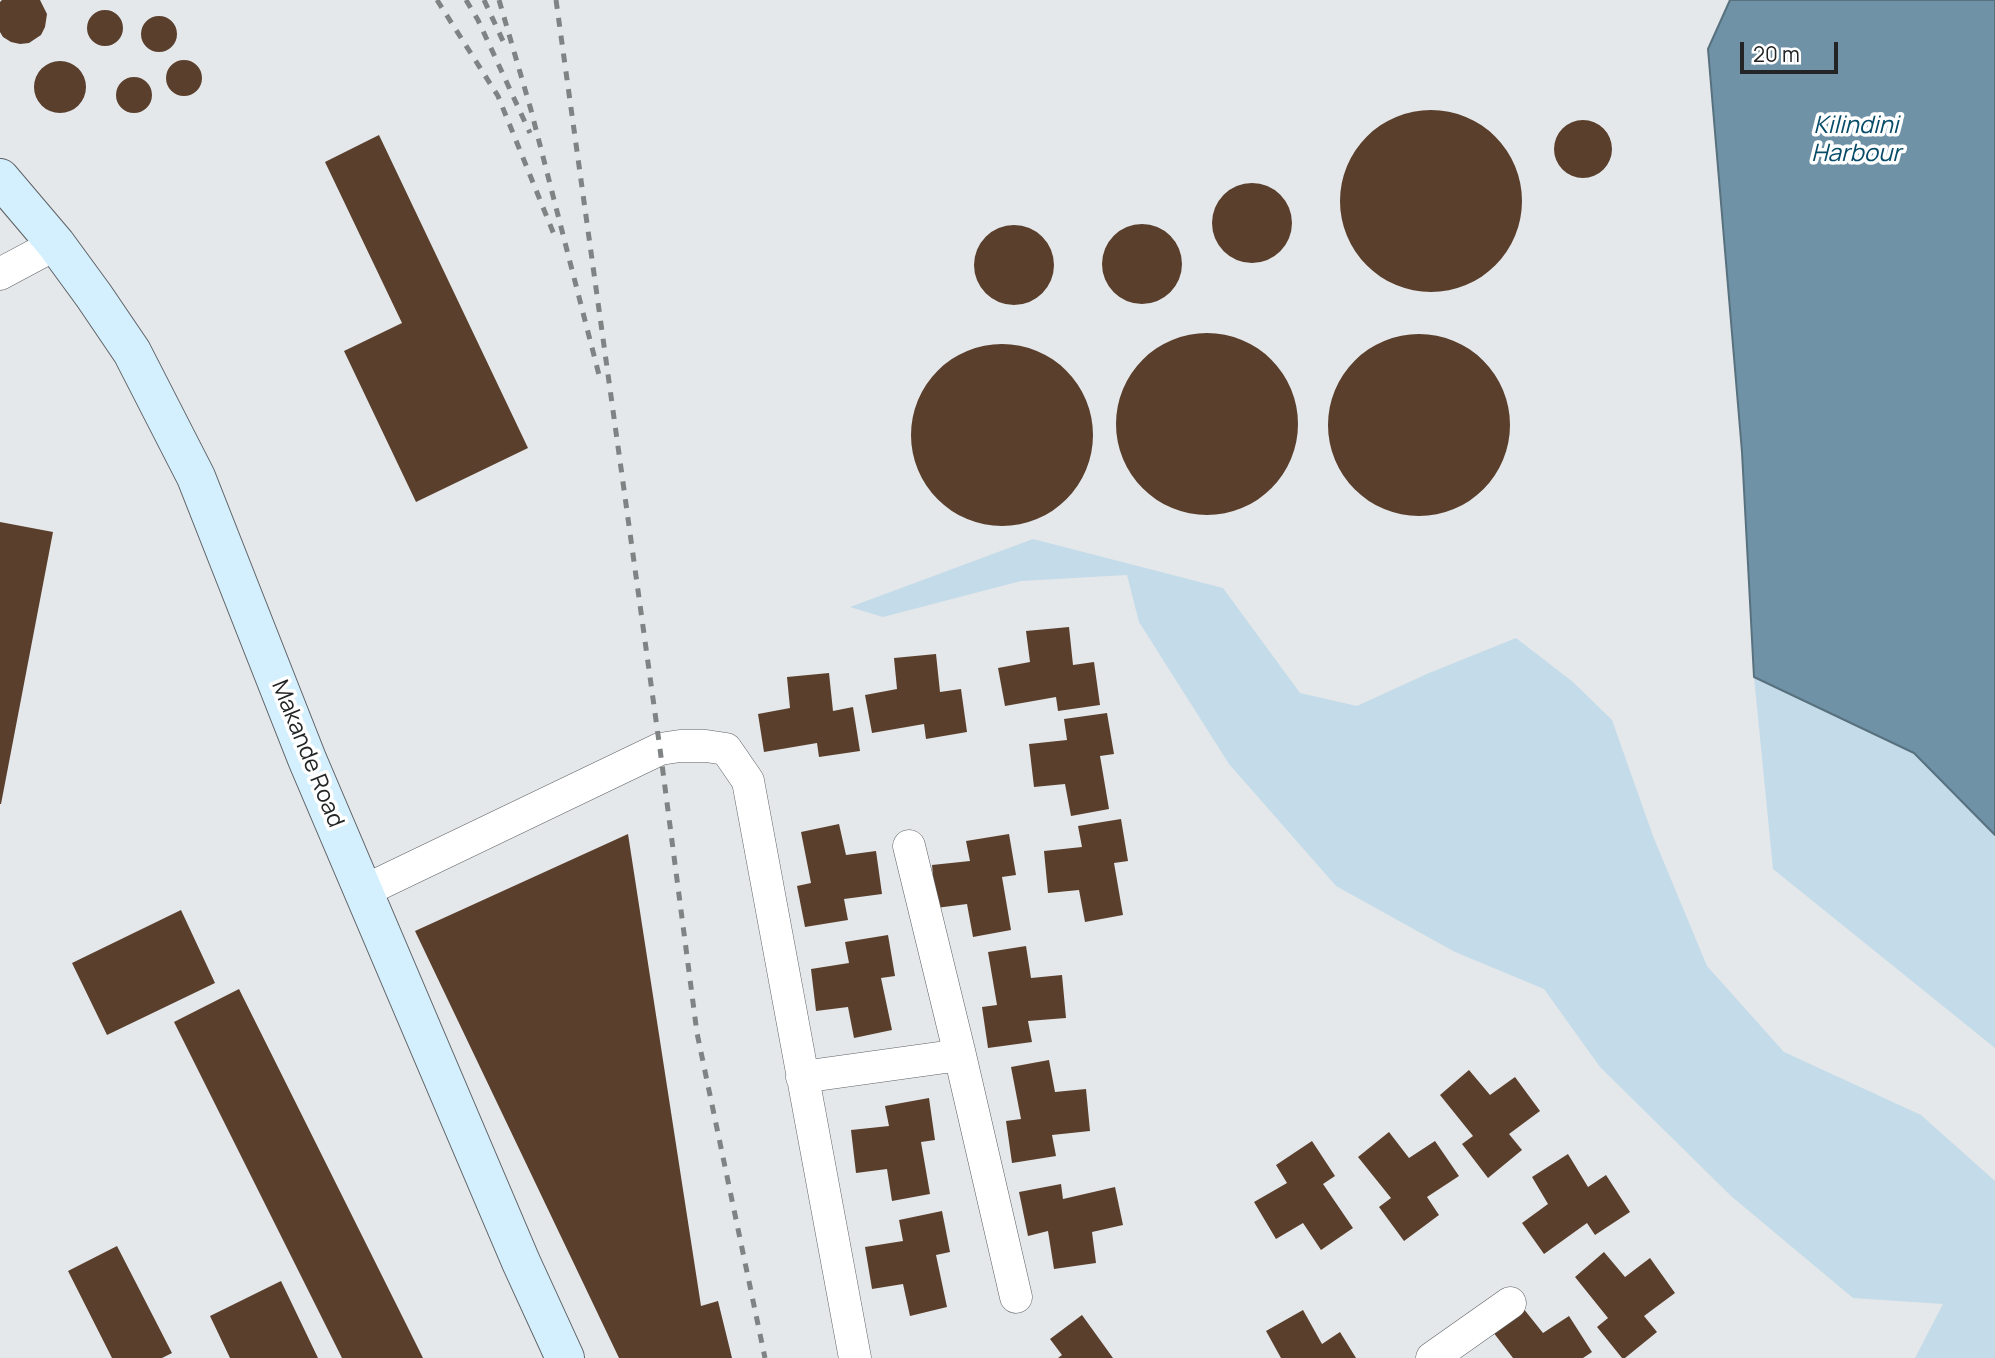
<!DOCTYPE html>
<html>
<head>
<meta charset="utf-8">
<style>
  body { margin:0 }
  #map { position:relative; width:1995px; height:1358px; overflow:hidden; background:#e4e8ea; font-family:Manrope,sans-serif }
  canvas { display:block }
  .scale { position:absolute; left:1740px; top:42px; width:98px; height:32px; box-sizing:border-box; border:4px solid #232425; border-top:0; padding-left:9px; font-size:21px; line-height:24px; white-space:nowrap; color:#232425; -webkit-text-stroke:5px #fff; paint-order:stroke }
</style>
</head>
<body>
<div id="map">
<canvas width="1995" height="1358"></canvas>
<div class="scale">20 m</div>
</div>
<script>
const ctx = document.querySelector('canvas').getContext('2d');
ctx.lineJoin = 'round';
function fillPath(path, color) { ctx.fillStyle = color; ctx.fill(path, 'evenodd'); }
const toPath = rows => new Path2D(rows.map(r => 'M' + r).join(''));
function strokePath(path, color, width, dash) { ctx.strokeStyle = color; ctx.lineWidth = width; ctx.lineCap = dash ? 'butt' : 'round'; ctx.setLineDash(dash || []); ctx.stroke(path); }
function drawText(font, color, halo, rows, align = 'center') {
  ctx.font = font + ' Manrope,sans-serif'; ctx.lineWidth = 7; ctx.setLineDash([]); ctx.textBaseline = 'middle'; ctx.strokeStyle = halo; ctx.fillStyle = color; for (const [text, x, y, turn = 0] of rows) {
    ctx.save(); ctx.translate(x, y); ctx.rotate((+turn || 0) * Math.PI / 180); ctx.textAlign = isNaN(turn) ? turn : align; if (halo) ctx.strokeText(text, 0, 0); ctx.fillText(text, 0, 0); ctx.restore();
  }
}
const green = toPath([
  [1033,539,1223,588,1300,693,1357,706,1429,673,1516,638,1573,682,1612,720,1653,836,1707,966,1784,1052,1921,1115,1995,1181,1995,1358,1915,1358,1943,1304,1853,1298,1731,1196,1600,1067,1544,989,1455,952,1336,886,1229,764,1139,622,1127,575,1021,581,883,617,850,607],
  [1754,677,1914,753,1995,835,1995,1048,1773,869]
]);
const water = toPath([
  [1730,0,1995,0,1995,835,1914,753,1754,677,1742,452,1708,49,1730,0]
]);
const building = toPath([
  [2,0,40,0,47,14,45,27,41,35,29,43,20,44,11,42,3,37,0,32,0,2],
  '87 28a18 18 0 1 1 36 0a18 18 0 1 1-36 0Z',
  '141 34a18 18 0 1 1 36 0a18 18 0 1 1-36 0Z',
  '166 78a18 18 0 1 1 36 0a18 18 0 1 1-36 0Z',
  '34 87a26 26 0 1 1 52 0a26 26 0 1 1-52 0Z',
  '116 95a18 18 0 1 1 36 0a18 18 0 1 1-36 0Z',
  '1340 201a91 91 0 1 1 182 0a91 91 0 1 1-182 0Z',
  '1554 149a29 29 0 1 1 58 0a29 29 0 1 1-58 0Z',
  [379,135,528,448,416,502,344,351,402,323,325,162],
  '1212 223a40 40 0 1 1 80 0a40 40 0 1 1-80 0Z',
  '1102 264a40 40 0 1 1 80 0a40 40 0 1 1-80 0Z',
  '974 265a40 40 0 1 1 80 0a40 40 0 1 1-80 0Z',
  '1116 424a91 91 0 1 1 182 0a91 91 0 1 1-182 0Z',
  '1328 425a91 91 0 1 1 182 0a91 91 0 1 1-182 0Z',
  '911 435a91 91 0 1 1 182 0a91 91 0 1 1-182 0Z',
  [0,522,53,532,1,804,0,804],
  [1069,627,1073,665,1094,662,1100,705,1058,711,1056,697,1005,706,998,668,1030,662,1026,631],
  [936,654,940,692,961,689,967,732,926,739,924,724,872,733,865,695,897,689,894,658],
  [829,673,833,711,853,707,860,751,819,757,817,743,764,752,758,714,790,708,787,677],
  [1107,713,1114,754,1100,756,1109,809,1071,816,1065,784,1034,787,1029,744,1067,740,1064,719],
  [1121,819,1128,861,1114,863,1123,915,1085,922,1079,890,1048,893,1044,851,1082,847,1078,826],
  [839,824,846,855,876,851,882,894,844,899,848,920,805,927,797,886,811,883,801,832],
  [628,834,701,1306,718,1301,732,1358,619,1358,415,931],
  [1009,834,1016,875,1002,877,1011,930,973,937,967,904,936,908,932,865,970,861,966,841],
  [181,910,215,983,107,1035,72,963],
  [888,935,895,976,881,978,892,1030,854,1038,848,1007,816,1011,811,969,849,963,845,942],
  [1026,946,1031,978,1062,975,1066,1018,1028,1021,1032,1042,988,1048,982,1007,997,1005,988,952],
  [239,989,423,1358,342,1358,174,1022],
  [1049,1060,1055,1092,1086,1089,1090,1131,1052,1135,1056,1156,1012,1163,1006,1121,1021,1119,1011,1067],
  [1469,1070,1490,1095,1515,1077,1540,1111,1509,1134,1522,1150,1488,1178,1462,1144,1473,1136,1440,1095],
  [929,1098,935,1140,921,1142,930,1194,892,1201,887,1169,856,1173,851,1130,889,1126,885,1106],
  [1389,1132,1409,1158,1435,1141,1459,1176,1427,1197,1439,1215,1404,1241,1379,1207,1391,1198,1358,1157],
  [1312,1141,1335,1176,1323,1184,1353,1228,1321,1250,1303,1223,1276,1239,1254,1202,1287,1183,1276,1165],
  [1568,1154,1588,1187,1606,1175,1630,1212,1595,1235,1587,1223,1544,1254,1522,1223,1548,1204,1532,1177],
  [1061,1184,1063,1199,1115,1187,1123,1225,1092,1232,1096,1263,1054,1269,1048,1231,1028,1236,1019,1192],
  [942,1211,950,1252,936,1255,947,1307,910,1316,903,1284,872,1289,865,1247,903,1241,899,1220],
  [117,1246,172,1353,162,1358,112,1358,68,1271],
  [1604,1252,1625,1277,1650,1258,1675,1293,1644,1316,1657,1332,1625,1358,1622,1358,1597,1327,1608,1318,1575,1277],
  [281,1281,318,1358,230,1358,210,1316],
  [1523,1308,1543,1333,1569,1316,1592,1352,1583,1358,1513,1358,1493,1332],
  [1303,1310,1322,1344,1340,1332,1356,1358,1281,1358,1266,1331],
  [1082,1315,1113,1358,1058,1358,1062,1355,1050,1339]
]);
const street = toPath([
  [0,274,56,244],
  [909,846,960,1055],
  [364,891,660,749,680,746,706,746,726,749,748,781,855,1358],
  [802,1077,960,1055,1016,1297],
  [1432,1358,1510,1303]
]);
const secondary = toPath([
  [0,178,56,244,94,296,132,352,196,477,307,759,521,1262,565,1358]
]);
const rail = toPath([
  [437,0,498,96,555,237],
  [466,0,478,20,530,133],
  [484,0,503,41],
  [499,0,531,110,599,375],
  [556,0,660,749,697,1033,765,1358]
]);
const streetNames = [
  ["Makande Road",307,754,68]
];
const waterNames = [
  ["Kilindini",1856,126],
  ["Harbour",1856,154]
];
fillPath(green, '#c4dbe9');
fillPath(water, '#6f92a6');
strokePath(water, '#58717f', 2);
fillPath(building, '#5b3f2d');
strokePath(street, '#5f6265', 33);
strokePath(secondary, '#5f6265', 40);
strokePath(street, '#fff', 32);
strokePath(secondary, '#d4f0ff', 38);
strokePath(rail, '#808384', 5, [9, 9]);
drawText('23px', '#232425', '#fff', streetNames);
drawText('italic 24px', '#064b68', '#fff', waterNames);
</script>
</body>
</html>
